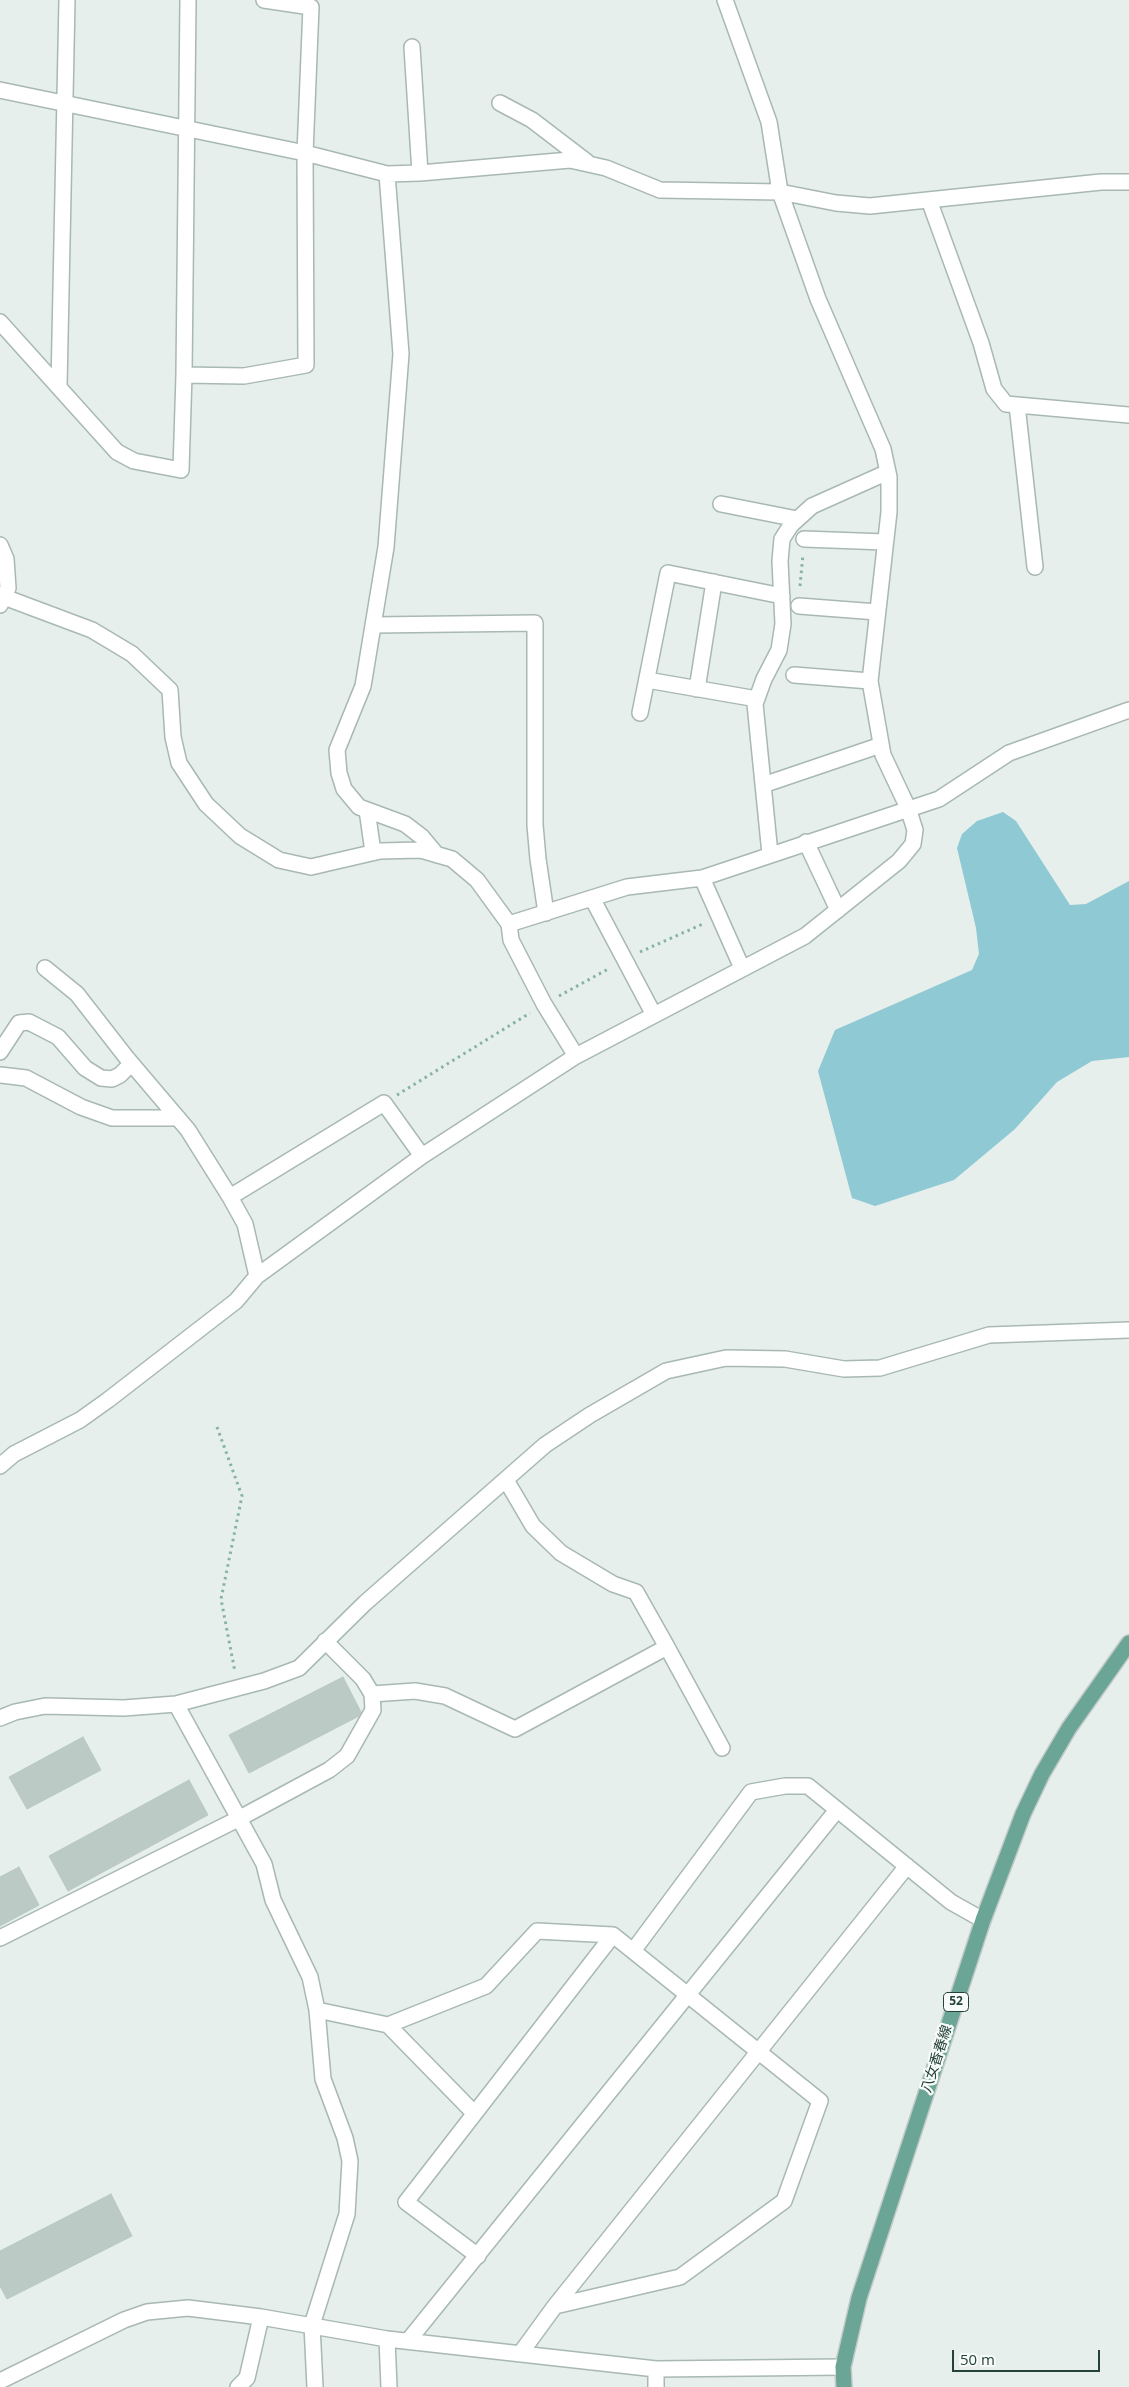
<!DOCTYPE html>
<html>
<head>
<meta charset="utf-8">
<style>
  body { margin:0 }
  #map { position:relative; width:1129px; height:2387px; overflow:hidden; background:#e6efeb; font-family:"Open Sans",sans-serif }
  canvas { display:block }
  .scale { position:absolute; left:952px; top:2350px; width:148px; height:22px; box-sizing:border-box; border:2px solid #24423a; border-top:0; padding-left:6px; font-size:15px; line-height:18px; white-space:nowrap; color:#24423a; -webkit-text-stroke:4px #f7fbf9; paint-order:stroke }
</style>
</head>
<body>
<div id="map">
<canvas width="1129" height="2387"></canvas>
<div class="scale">50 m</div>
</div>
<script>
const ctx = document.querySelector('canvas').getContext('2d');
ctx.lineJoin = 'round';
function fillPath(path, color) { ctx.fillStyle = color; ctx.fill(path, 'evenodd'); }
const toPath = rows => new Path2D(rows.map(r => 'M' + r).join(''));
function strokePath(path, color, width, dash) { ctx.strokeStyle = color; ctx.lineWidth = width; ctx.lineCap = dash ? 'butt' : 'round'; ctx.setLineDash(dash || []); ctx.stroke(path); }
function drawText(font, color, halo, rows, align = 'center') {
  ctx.font = font + ' "Open Sans","Noto Sans JP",sans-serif'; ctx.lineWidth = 4.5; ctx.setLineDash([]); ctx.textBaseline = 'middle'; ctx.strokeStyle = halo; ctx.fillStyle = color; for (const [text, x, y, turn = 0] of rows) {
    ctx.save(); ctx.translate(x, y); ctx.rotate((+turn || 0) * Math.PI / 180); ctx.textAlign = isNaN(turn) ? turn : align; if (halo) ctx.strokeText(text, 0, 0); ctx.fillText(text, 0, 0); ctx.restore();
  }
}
const water = toPath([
  [1003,812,1016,821,1070,905,1086,904,1129,881,1129,1057,1092,1061,1057,1082,1015,1129,954,1180,875,1206,852,1198,818,1071,835,1030,972,970,979,954,976,928,957,848,962,834,977,821]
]);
const building = toPath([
  [343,1677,361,1712,359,1716,249,1773,229,1735,343,1677],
  [83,1737,101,1770,27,1809,9,1777,83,1737],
  [189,1780,208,1815,68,1891,49,1856,189,1780],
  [19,1867,39,1905,0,1926,0,1877,19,1867],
  [111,2194,132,2236,7,2299,0,2286,0,2251,111,2194]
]);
const path = toPath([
  [800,586,803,554],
  [640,952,705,923],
  [559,996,610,968],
  [397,1095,530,1013],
  [217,1427,242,1496,221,1599,235,1672]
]);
const minor = toPath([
  [188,0,184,375,244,376,306,365,305,153,311,7,264,0],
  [412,47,420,173],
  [0,90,305,153,387,174,420,173,570,160,606,168,660,190,780,192,836,203,870,206,1101,182,1129,182],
  [500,103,532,120,587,162],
  [387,174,401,354,386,547,363,686,337,750,339,773,344,789,359,807,405,824,422,837,437,855],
  [929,200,981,343,994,389,1006,404,1129,415],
  [0,322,117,452,134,461,181,470,184,375],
  [59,386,67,0],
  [1017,405,1035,567],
  [721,504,797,519],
  [804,539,885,542],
  [0,545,6,559,8,588,0,605],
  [4,597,92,630,132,654,170,690,173,737,179,763,206,804,240,836,279,860,311,867,380,851,421,850,452,859,477,880,509,924,511,940,544,1004,576,1056],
  [799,606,877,612],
  [373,625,535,623,535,825,538,859,546,913],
  [794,675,870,681],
  [647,680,757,699],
  [697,689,714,582],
  [640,713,668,573,782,596],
  [763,785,881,745],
  [367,810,373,852],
  [806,842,838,910],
  [770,854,755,704,764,679,779,650,783,624,780,561,782,539,791,525,812,506,888,472],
  [702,878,742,968],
  [592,898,654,1015],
  [509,924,627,887,702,878,939,799,1009,753,1129,710],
  [45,968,77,994,126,1057,188,1130,230,1197],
  [0,1052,19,1023,29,1022,58,1037,85,1068,101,1078,112,1079,120,1075,131,1064],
  [0,1075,26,1078,81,1107,112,1118,178,1118],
  [257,1276,245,1224,230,1197,384,1103,422,1156],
  [0,1466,14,1454,80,1420,108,1400,236,1301,257,1276,422,1156,576,1056,805,936,899,861,913,844,915,830,908,808,883,755,870,681,889,512,889,477,883,449,818,299,780,192,769,122,725,0],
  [667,1647,722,1748],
  [372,1694,415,1691,445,1696,515,1729,667,1647,636,1592,613,1584,561,1553,533,1526,506,1480],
  [176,1704,264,1864,273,1900,310,1977,317,2010,323,2079,345,2138,350,2161,347,2214,312,2325,315,2387],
  [0,1718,15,1712,45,1706,124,1708,176,1704,264,1681,299,1668,365,1603,545,1445,590,1415,666,1371,726,1358,785,1359,844,1369,880,1368,989,1335,1129,1330],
  [0,1938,240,1818,329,1770,347,1756,373,1710,372,1694,363,1679,325,1641],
  [633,1951,751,1792,785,1786,808,1786,951,1902,983,1920],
  [317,2010,388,2025,486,1986,537,1931,613,1935,820,2101,784,2201,680,2277,555,2306],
  [388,2025,474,2113],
  [478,2256,406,2202,613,1935],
  [387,2339,389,2387],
  [408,2341,837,1810],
  [520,2354,555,2306,907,1866],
  [0,2381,124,2320,147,2312,188,2308,261,2317,387,2339,656,2369,843,2367],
  [238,2387,247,2378,261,2317],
  [656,2387,656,2369]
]);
const major = toPath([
  [844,2387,843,2367,859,2298,983,1920,1023,1814,1042,1774,1069,1728,1129,1643]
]);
const shields = [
  [956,2002,25]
];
const shieldNames = [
  ["52",956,2002]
];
const streetNames = [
  ["八女香春線",937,2059,-72]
];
fillPath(water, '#8ec9d4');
fillPath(building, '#bbcac4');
strokePath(building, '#b8c9c2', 1);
strokePath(minor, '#a8b8b2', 18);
strokePath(major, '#c2cac8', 18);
strokePath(path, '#86b3a5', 3, [2.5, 4]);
strokePath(minor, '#fff', 15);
strokePath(major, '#6aa596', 15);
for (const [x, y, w] of shields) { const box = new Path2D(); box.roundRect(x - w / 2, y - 9.5, w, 19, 4); ctx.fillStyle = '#f7fbf9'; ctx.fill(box); strokePath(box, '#24423a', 1); }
drawText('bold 12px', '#24423a', null, shieldNames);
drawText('14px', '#24423a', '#f7fbf9', streetNames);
</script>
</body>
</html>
